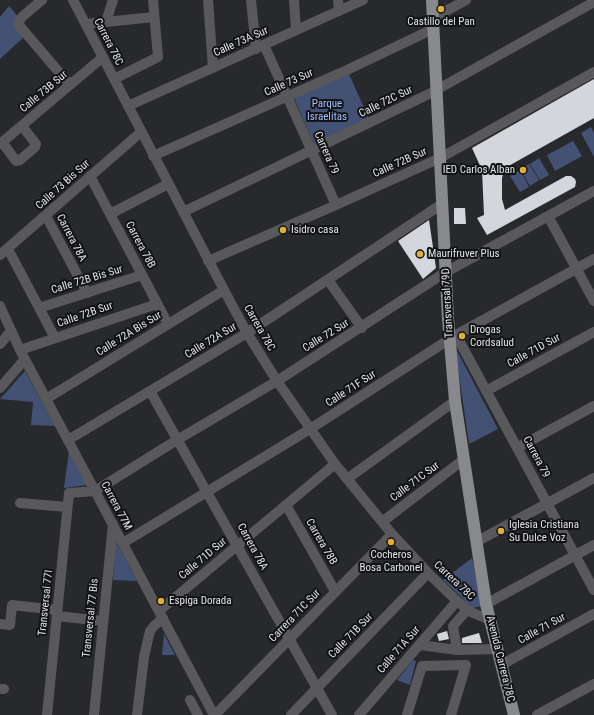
<!DOCTYPE html>
<html>
<head>
<meta charset="utf-8">
<style>
  body { margin:0 }
  canvas { display:block; background:#27292d }
</style>
</head>
<body>
<canvas width="594" height="715"></canvas>
<script>
const ctx = document.querySelector('canvas').getContext('2d');
ctx.lineJoin = 'round';
function fillPath(path, color) { ctx.fillStyle = color; ctx.fill(path, 'evenodd'); }
const toPath = rows => new Path2D(rows.map(r => 'M' + r).join(''));
function strokePath(path, color, width, dash) { ctx.strokeStyle = color; ctx.lineWidth = width; ctx.lineCap = dash ? 'butt' : 'round'; ctx.setLineDash(dash || []); ctx.stroke(path); }
function drawText(font, color, halo, rows, align = 'center') {
  ctx.font = font + ' "Roboto Condensed",sans-serif'; ctx.lineWidth = 4; ctx.setLineDash([]); ctx.textBaseline = 'middle'; ctx.strokeStyle = halo; ctx.fillStyle = color; for (const [text, x, y, turn = 0] of rows) {
    ctx.save(); ctx.translate(x, y); ctx.rotate((+turn || 0) * Math.PI / 180); ctx.textAlign = isNaN(turn) ? turn : align; if (halo) ctx.strokeText(text, 0, 0); ctx.fillText(text, 0, 0); ctx.restore();
  }
}
const green = toPath([
  [9,6,20,19,25,36,0,59,0,17],
  [349,74,369,119,314,144,294,98],
  [591,127,594,133,594,157,581,133],
  [573,141,582,156,555,171,547,155],
  [539,158,549,175,540,180,530,164],
  [529,164,539,180,530,186,520,169],
  [520,170,529,187,520,192,510,176],
  [455,347,498,429,469,444],
  [25,371,55,426,31,425,33,402,0,399],
  [69,451,87,485,64,488],
  [115,540,137,581,113,580],
  [472,558,482,606,473,608,443,580],
  [164,634,175,655,162,655],
  [413,660,416,661,410,685,397,680]
]);
const building = toPath([
  [594,79,594,118,505,168,502,178,502,199,505,210,566,176,571,176,575,179,576,182,575,187,487,235,477,218,484,215,482,170,472,148],
  [454,208,465,208,466,224,454,224],
  [429,220,436,268,423,279,398,241],
  [447,631,449,639,439,641,437,634],
  [479,633,482,643,462,643,462,638]
]);
const minor = toPath([
  [42,0,23,16,19,21,18,24,70,85],
  [73,0,224,290,247,333,277,381,335,464,392,534,428,573,457,601,471,612,490,620],
  [208,0,213,68],
  [251,0,256,49],
  [294,0,296,30],
  [338,0,339,11],
  [433,18,466,0],
  [106,22,113,0],
  [86,24,154,17],
  [264,45,336,205],
  [114,79,158,57,153,0],
  [128,106,363,0],
  [2,142,16,161,20,160,35,147,36,144,22,126],
  [0,144,103,57],
  [153,156,347,70,433,29],
  [90,176,168,324],
  [183,212,431,93,594,2],
  [110,214,168,184],
  [46,216,87,293],
  [548,216,594,301],
  [8,249,55,338],
  [0,255,141,132],
  [208,261,336,205,440,158,594,72],
  [328,280,362,328],
  [0,306,20,350,214,715],
  [39,308,142,275],
  [456,335,594,590],
  [0,344,11,331],
  [20,350,157,304],
  [0,388,25,359],
  [150,391,332,715],
  [486,391,594,332],
  [46,399,224,290],
  [68,440,247,333,442,204],
  [517,448,594,406],
  [347,479,455,401],
  [20,503,67,507],
  [286,505,335,591],
  [382,522,463,460],
  [476,542,594,478],
  [123,543,310,429,456,335,594,259],
  [486,604,594,545],
  [467,610,453,626,457,650,497,649],
  [159,611,335,464],
  [57,616,103,621],
  [0,624,10,625,12,605,57,610],
  [420,645,457,650],
  [501,665,594,614],
  [0,689,4,689],
  [190,700,198,715],
  [47,715,69,493,95,491,177,440,277,381,446,272,594,191],
  [94,715,113,524],
  [137,715,144,657,150,631,154,626,163,618],
  [215,715,392,534],
  [291,715,428,573],
  [359,715,457,601],
  [407,715,422,666,466,665,451,715],
  [537,715,594,684]
]);
const major = toPath([
  [432,0,448,319,455,401,486,604,514,715]
]);
const markers = [
  [441,9,4,"#e0b034"],
  [523,170,4,"#e0b034"],
  [283,230,4,"#e0b034"],
  [420,254,4,"#e0b034"],
  [462,336,4,"#e0b034"],
  [501,531,4,"#e0b034"],
  [391,542,4,"#e0b034"],
  [161,601,4,"#e0b034"]
];
const poiNames = [
  ["Castillo del Pan",441,22,"center"],
  ["IED Carlos Alban",515,170,"right"],
  ["Isidro casa",291,230],
  ["Maurifruver Plus",428,254],
  ["Drogas",470,330],
  ["Cordsalud",470,343],
  ["Iglesia Cristiana",509,525],
  ["Su Dulce Voz",509,538],
  ["Cocheros",391,555,"center"],
  ["Bosa Carbonel",391,568,"center"],
  ["Espiga Dorada",169,601]
];
const streetNames = [
  ["Carrera 78C",108,42,63],
  ["Calle 73A Sur",241,42,-24],
  ["Calle 73 Sur",289,83,-24],
  ["Calle 73B Sur",44,92,-40],
  ["Calle 72C Sur",386,102,-26],
  ["Carrera 79",326,153,66],
  ["Calle 72B Sur",400,163,-24],
  ["Calle 73 Bis Sur",63,185,-42],
  ["Carrera 78A",71,238,62],
  ["Carrera 78B",140,245,62],
  ["Calle 72B Bis Sur",87,280,-17],
  ["Transversal 79D",448,303,-93],
  ["Calle 72B Sur",85,315,-19],
  ["Carrera 78C",259,328,60],
  ["Calle 72A Bis Sur",129,334,-32],
  ["Calle 72 Sur",326,336,-32],
  ["Calle 72A Sur",211,341,-31],
  ["Calle 71D Sur",534,351,-29],
  ["Calle 71F Sur",351,389,-33],
  ["Carrera 79",536,457,62],
  ["Calle 71C Sur",415,482,-37],
  ["Carrera 77M",116,506,62],
  ["Carrera 78B",321,542,60],
  ["Carrera 78A",252,547,61],
  ["Calle 71D Sur",203,559,-40],
  ["Carrera 78C",454,581,43],
  ["Transversal 77I",46,603,-84],
  ["Carrera 71C Sur",295,616,-46],
  ["Transversal 77 Bis",91,618,-84],
  ["Calle 71 Sur",542,629,-29],
  ["Calle 71B Sur",351,636,-46],
  ["Calle 71A Sur",399,650,-49],
  ["Avenida Carrera 78C",500,659,76]
];
const parkNames = [
  ["Parque",327,104],
  ["Israelitas",327,117]
];
fillPath(green, '#425174');
fillPath(building, '#d4d6db');
strokePath(minor, '#59595b', 10);
strokePath(major, '#87898d', 12);
for (const [x, y, r, color] of markers) { const dot = new Path2D(); dot.arc(x, y, r, 0, 2 * Math.PI); ctx.fillStyle = color; ctx.fill(dot); strokePath(dot, '#111214', 1.5); }
drawText('11px', '#e2e3e5', '#111214', poiNames, 'left');
drawText('11px', '#e2e3e5', '#111214', streetNames);
drawText('11px', '#a4c0fe', '#111214', parkNames);
</script>
</body>
</html>
